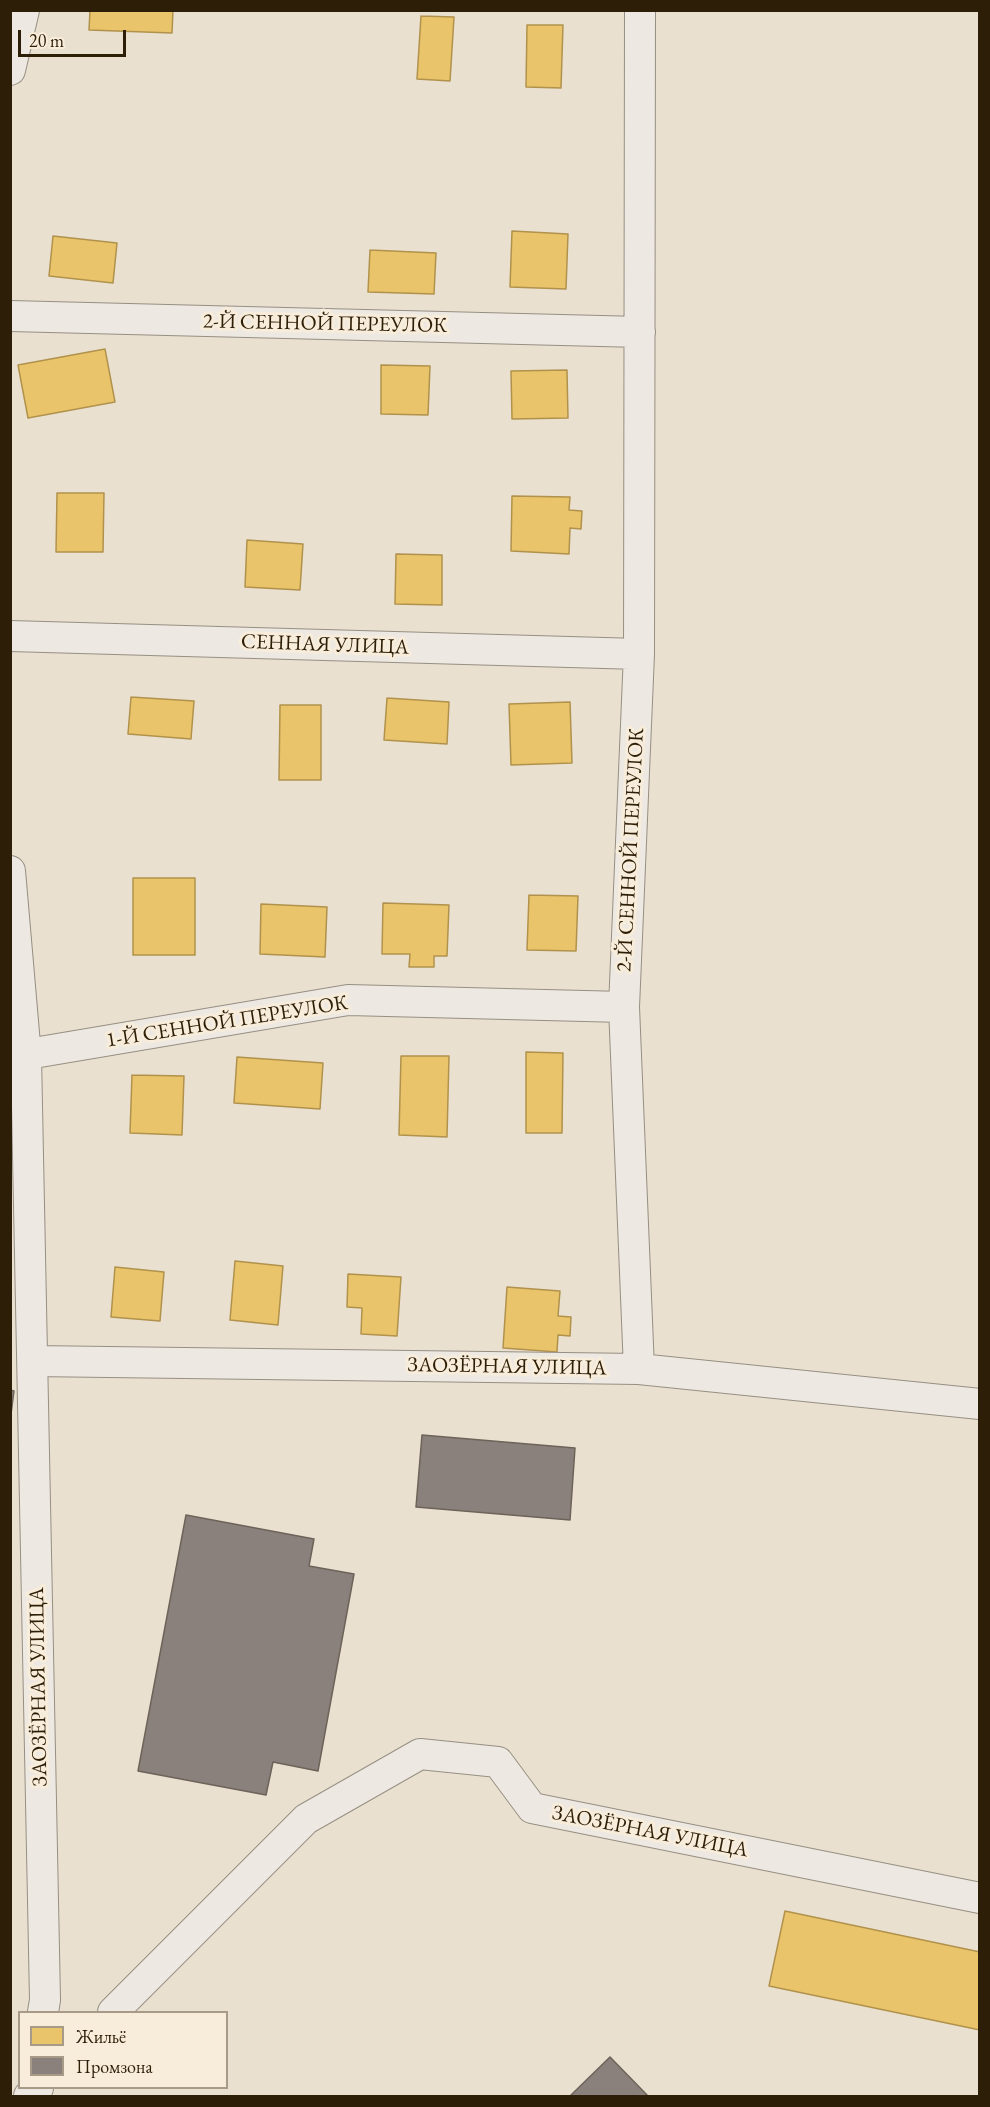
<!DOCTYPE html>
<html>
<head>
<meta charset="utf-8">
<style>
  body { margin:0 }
  #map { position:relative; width:990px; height:2107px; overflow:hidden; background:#eae0d0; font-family:"EB Garamond",serif }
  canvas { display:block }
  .frame { position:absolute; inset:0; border:12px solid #2d1e07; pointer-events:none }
  .legend { position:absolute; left:18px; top:2011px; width:210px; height:78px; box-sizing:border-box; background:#f8edda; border:2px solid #a79a86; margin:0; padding:8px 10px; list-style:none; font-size:18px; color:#2d1e07 }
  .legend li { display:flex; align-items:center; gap:12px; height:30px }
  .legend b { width:30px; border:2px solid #a79a86 }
  .scale { position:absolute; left:18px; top:30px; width:108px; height:27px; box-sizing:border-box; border:3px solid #2d1e07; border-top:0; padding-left:8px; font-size:18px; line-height:21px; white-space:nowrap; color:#2d1e07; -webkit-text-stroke:4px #f8edda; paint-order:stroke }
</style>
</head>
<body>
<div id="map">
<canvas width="990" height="2107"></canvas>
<div class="frame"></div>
<ul class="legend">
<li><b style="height:16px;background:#e9c46a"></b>Жильё</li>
<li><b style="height:16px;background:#8a817c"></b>Промзона</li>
</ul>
<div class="scale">20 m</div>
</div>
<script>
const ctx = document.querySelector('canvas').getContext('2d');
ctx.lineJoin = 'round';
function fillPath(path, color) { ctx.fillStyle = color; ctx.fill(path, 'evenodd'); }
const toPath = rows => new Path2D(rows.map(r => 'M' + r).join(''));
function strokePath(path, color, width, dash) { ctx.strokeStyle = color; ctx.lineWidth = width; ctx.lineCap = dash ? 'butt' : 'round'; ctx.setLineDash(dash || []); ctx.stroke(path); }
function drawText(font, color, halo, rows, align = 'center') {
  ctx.font = font + ' "EB Garamond",serif'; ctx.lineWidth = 6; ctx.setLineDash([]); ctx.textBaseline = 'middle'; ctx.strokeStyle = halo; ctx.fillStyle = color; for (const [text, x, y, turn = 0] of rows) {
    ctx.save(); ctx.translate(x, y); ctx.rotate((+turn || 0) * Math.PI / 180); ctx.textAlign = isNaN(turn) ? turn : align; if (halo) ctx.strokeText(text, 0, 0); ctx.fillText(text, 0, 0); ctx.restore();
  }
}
const homes = toPath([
  [90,10,173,10,172,33,89,30,90,10],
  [421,16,454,17,450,81,417,79,421,16],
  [527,25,563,25,561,88,526,87,527,25],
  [512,231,568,234,566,289,510,287,512,231],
  [53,236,117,243,113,283,49,276,53,236],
  [370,250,436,253,434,294,368,292,370,250],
  [105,349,115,402,28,418,18,365,105,349],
  [381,365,430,366,428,415,381,414,381,365],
  [567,370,568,418,512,419,511,371,567,370],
  [57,493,104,493,103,552,56,552,57,493],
  [512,496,570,497,569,510,582,511,581,529,570,528,569,554,511,551,512,496],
  [247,540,303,544,300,590,245,587,247,540],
  [396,554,442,555,442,605,395,604,396,554],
  [131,697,194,701,191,739,128,734,131,697],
  [387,698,449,702,447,744,384,740,387,698],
  [570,702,572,763,511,765,509,704,570,702],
  [280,705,321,705,321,780,279,780,280,705],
  [133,878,195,878,195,955,133,955,133,878],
  [529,895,578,896,576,951,527,950,529,895],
  [383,903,449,905,447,956,434,956,434,967,409,967,410,954,382,954,383,903],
  [261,904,327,907,325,957,260,954,261,904],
  [526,1052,563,1053,562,1133,526,1133,526,1052],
  [401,1056,449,1056,447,1137,399,1135,401,1056],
  [237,1057,323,1063,320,1109,234,1103,237,1057],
  [132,1075,184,1076,182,1135,130,1133,132,1075],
  [235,1261,283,1266,278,1325,230,1320,235,1261],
  [115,1267,164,1272,160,1321,111,1317,115,1267],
  [348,1274,401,1277,397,1336,361,1334,362,1308,347,1307,348,1274],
  [507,1287,560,1291,558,1316,571,1317,570,1336,558,1335,557,1352,503,1348,507,1287],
  [785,1911,980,1952,980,2030,769,1986,785,1911]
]);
const industry = toPath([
  [10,1390,14,1391,10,1422,10,1390],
  [422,1435,575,1448,570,1520,416,1507,422,1435],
  [186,1515,314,1539,309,1566,354,1574,318,1771,273,1762,266,1795,138,1771,186,1515],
  [610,2057,648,2096,570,2096,610,2057]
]);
const street = toPath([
  [10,70,24,10],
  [10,316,640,332],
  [10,636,639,654],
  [10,871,26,1056,45,2000,43,2012],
  [10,1057,348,1000,624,1007],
  [33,1361,639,1369,980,1404],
  [639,1369,624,1007,639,654,640,10],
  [113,2012,306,1819,420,1754,498,1762,532,1808,980,1898],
  [29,2096,38,2088]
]);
const streetNames = [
  ["2-Й СЕННОЙ ПЕРЕУЛОК",325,324,1],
  ["СЕННАЯ УЛИЦА",325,645,2],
  ["2-Й СЕННОЙ ПЕРЕУЛОК",631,850,-87],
  ["1-Й СЕННОЙ ПЕРЕУЛОК",227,1022,-9],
  ["ЗАОЗЁРНАЯ УЛИЦА",507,1367,1],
  ["ЗАОЗЁРНАЯ УЛИЦА",39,1687,-91],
  ["ЗАОЗЁРНАЯ УЛИЦА",650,1832,11]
];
fillPath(homes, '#e9c46a');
strokePath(homes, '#b1924c', 1.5);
fillPath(industry, '#8a817c');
strokePath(industry, '#6e6359', 1.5);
strokePath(street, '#968f83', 32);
strokePath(street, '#ede8e1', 30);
drawText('21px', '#2d1e07', '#f8edda', streetNames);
</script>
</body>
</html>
